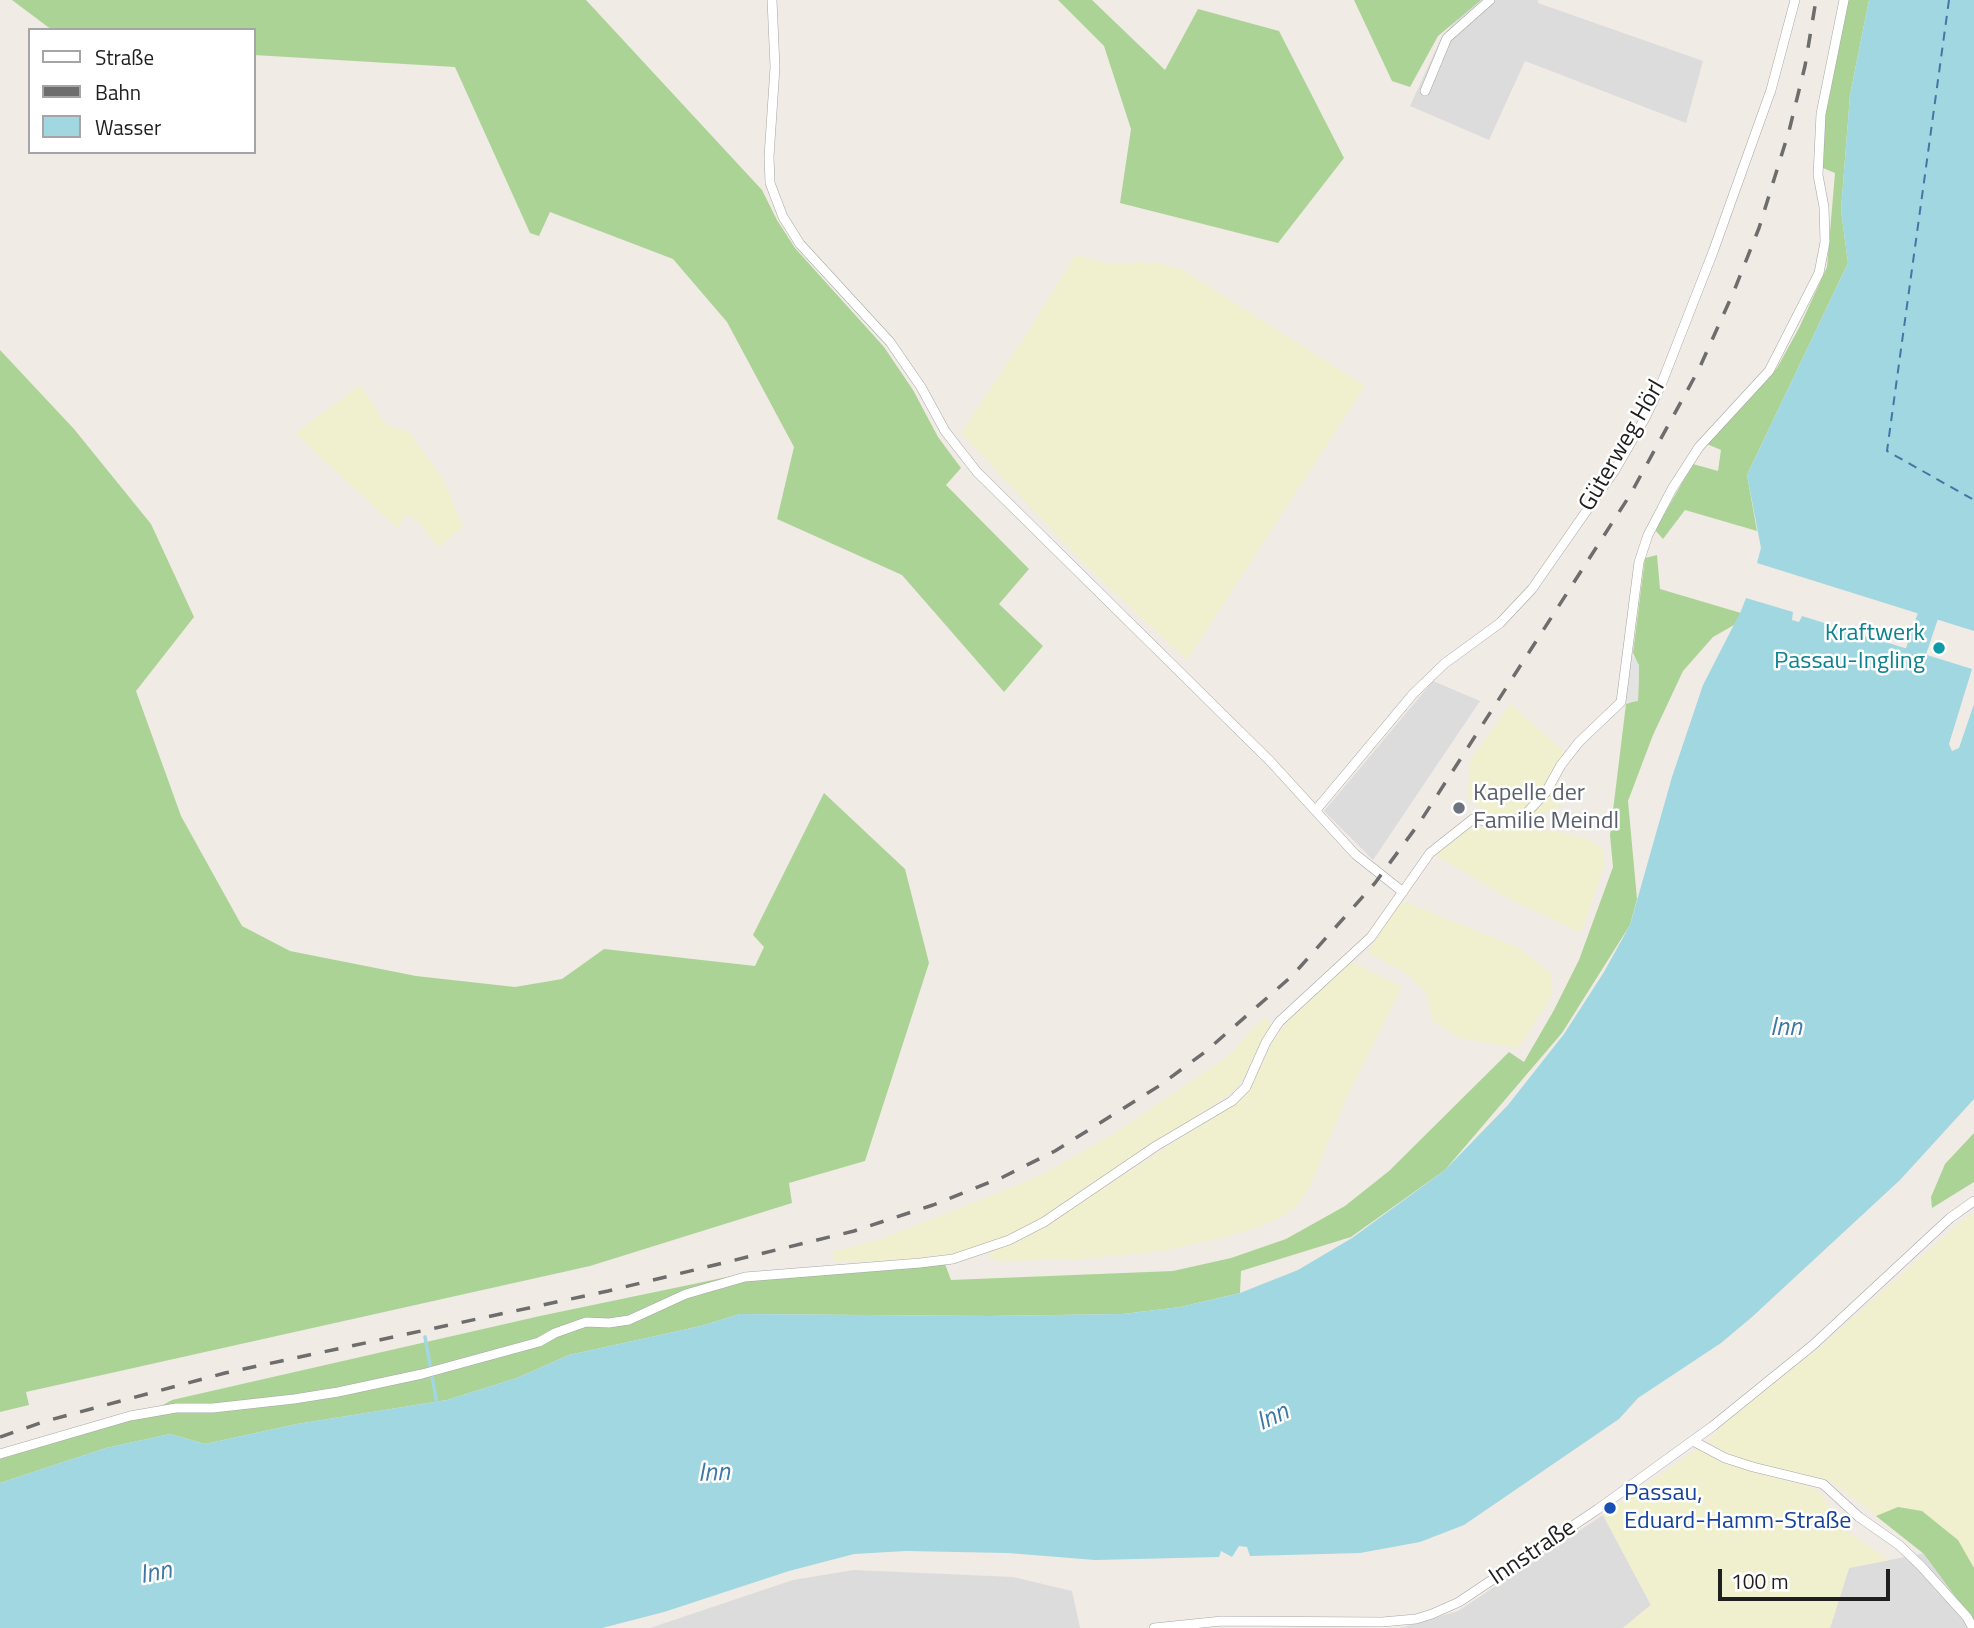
<!DOCTYPE html>
<html>
<head>
<meta charset="utf-8">
<style>
  body { margin:0 }
  #map { position:relative; width:1974px; height:1628px; overflow:hidden; background:#f0ebe4; font-family:"Titillium Web",sans-serif }
  canvas { display:block }
  .legend { position:absolute; left:28px; top:28px; width:228px; height:126px; box-sizing:border-box; background:#fff; border:2px solid #a5a5a5; margin:0; padding:9px 12px; list-style:none; font-size:21px; color:#1f1f1f }
  .legend li { display:flex; align-items:center; gap:14px; height:35px }
  .legend b { width:35px; border:2px solid #a5a5a5 }
  .scale { position:absolute; left:1718px; top:1569px; width:172px; height:32px; box-sizing:border-box; border:4px solid #1f1f1f; border-top:0; padding-left:9px; font-size:21px; line-height:24px; white-space:nowrap; color:#1f1f1f; -webkit-text-stroke:5px #fff; paint-order:stroke }
</style>
</head>
<body>
<div id="map">
<canvas width="1974" height="1628"></canvas>
<ul class="legend">
<li><b style="height:9px;background:#fff"></b>Straße</li>
<li><b style="height:9px;background:#6d6d6d"></b>Bahn</li>
<li><b style="height:19px;background:#a1d7e1"></b>Wasser</li>
</ul>
<div class="scale">100 m</div>
</div>
<script>
const context = document.querySelector('canvas').getContext('2d');
context.lineJoin = 'round';
function fillPath(path, color) { context.fillStyle = color; context.fill(path, 'evenodd'); }
const poly = rows => new Path2D(rows.map(r => 'M' + r).join(''));
function stroke(path, color, width, dash) { context.strokeStyle = color; context.lineWidth = width; context.lineCap = dash ? 'butt' : 'round'; context.setLineDash(dash || []); context.stroke(path); }
function drawText(font, color, halo, rows, align = 'center') {
  context.font = font + ' "Titillium Web",sans-serif'; context.lineWidth = 5; context.setLineDash([]); context.textBaseline = 'middle'; context.strokeStyle = halo; context.fillStyle = color; for (const [text, x, y, turn = 0] of rows) {
    context.save(); context.translate(x, y); context.rotate((+turn || 0) * Math.PI / 180); context.textAlign = isNaN(turn) ? turn : align; if (halo) context.strokeText(text, 0, 0); context.fillText(text, 0, 0); context.restore();
  }
}
fillPath(poly([
  [1475,0,1538,0,1538,3,1703,61,1686,123,1525,61,1489,140,1410,106,1442,36],
  [1433,681,1480,701,1373,860,1324,811],
  [1603,1515,1651,1605,1623,1628,1400,1628,1458,1611],
  [1925,1553,1972,1616,1974,1628,1830,1628,1849,1568],
  [854,1570,1013,1577,1072,1591,1080,1628,650,1628,793,1580]
]), '#dddcdc');
fillPath(poly([
  [1075,255,1101,262,1120,264,1140,262,1163,264,1183,270,1365,386,1187,660,1086,566,961,433,1026,335],
  [361,385,385,424,409,432,443,479,463,527,438,547,417,520,405,514,398,529,295,433],
  [1510,704,1567,754,1553,776,1571,789,1557,808,1521,823,1494,820,1468,797,1470,761],
  [1469,827,1555,831,1589,840,1603,849,1603,869,1581,933,1504,896,1435,855],
  [1400,900,1519,948,1551,974,1551,998,1518,1048,1460,1038,1433,1021,1427,995,1408,974,1368,953],
  [1352,962,1402,987,1346,1099,1310,1187,1296,1207,1278,1219,1255,1228,1225,1237,1163,1251,1079,1259,999,1261,990,1258,988,1252,1040,1229,1235,1103,1251,1086,1271,1045,1283,1027,1305,1003],
  [1264,1017,1271,1024,1240,1085,1227,1096,1036,1222,996,1242,953,1254,876,1262,835,1262,832,1252,884,1238,1003,1191,1041,1175,1112,1135,1227,1057],
  [1974,1213,1974,1568,1958,1540,1898,1507,1876,1516,1831,1481,1754,1463,1728,1454,1708,1441,1730,1418,1819,1348,1965,1218],
  [1697,1449,1724,1462,1752,1472,1813,1488,1823,1495,1840,1527,1889,1560,1849,1568,1830,1628,1623,1628,1651,1605,1603,1515]
]), '#f0f0ce');
fillPath(poly([
  [12,0,586,0,762,190,777,220,795,248,884,347,913,390,938,437,961,468,946,485,1029,569,999,604,1043,646,1004,692,902,575,777,519,794,447,727,322,673,259,550,212,539,236,530,233,455,67,254,55,254,30,52,30],
  [1058,0,1092,0,1165,70,1198,9,1279,31,1344,158,1278,243,1120,203,1131,129,1104,46],
  [1354,0,1481,0,1438,36,1410,87,1392,81],
  [1847,0,1869,0,1850,95,1841,210,1848,263,1747,475,1757,531,1685,510,1663,539,1655,530,1693,464,1718,471,1721,450,1707,444,1777,368,1799,328,1827,267,1835,173,1823,168,1824,121],
  [0,350,74,429,151,524,194,617,136,691,181,816,242,926,290,951,416,976,515,987,562,979,604,949,755,966,764,947,753,935,824,793,905,869,929,963,865,1161,789,1183,792,1203,590,1266,26,1392,29,1405,0,1412],
  [1657,555,1660,589,1741,613,1734,625,1713,637,1683,671,1653,735,1628,801,1637,899,1630,925,1562,1033,1445,1170,1351,1237,1241,1271,1240,1293,1180,1307,1123,1314,989,1316,740,1314,701,1326,569,1355,517,1378,447,1400,297,1424,205,1444,170,1434,106,1448,0,1483,0,1459,141,1417,172,1400,540,1316,751,1272,799,1274,945,1264,951,1280,1173,1271,1231,1258,1286,1239,1345,1206,1389,1171,1509,1052,1524,1062,1554,1010,1579,960,1613,867,1610,835,1626,704,1638,700,1639,666,1633,653,1645,558],
  [1974,1133,1974,1182,1932,1208,1931,1197,1945,1164],
  [1898,1507,1922,1511,1958,1540,1974,1568,1974,1622,1924,1554,1876,1516]
]), '#acd396');
fillPath(poly([
  [1631,653,1639,665,1638,701,1626,703]
]), '#e3e3e3');
fillPath(poly([
  [1869,0,1974,0,1974,631,1757,563,1761,548,1747,475,1848,263,1841,210,1850,95],
  [1746,598,1793,612,1792,620,1799,622,1802,616,1972,669,1949,744,1952,751,1959,748,1974,704,1974,1099,1900,1180,1752,1317,1721,1343,1638,1398,1619,1419,1464,1525,1420,1542,1360,1553,1250,1556,1247,1547,1239,1546,1232,1557,1221,1551,1219,1557,1095,1560,1008,1553,906,1551,854,1554,789,1571,664,1612,602,1628,0,1628,0,1483,106,1448,170,1434,205,1444,297,1424,447,1400,517,1378,569,1355,701,1326,740,1314,989,1316,1123,1314,1180,1307,1240,1293,1298,1270,1352,1238,1445,1170,1508,1105,1564,1034,1604,972,1630,925,1672,777,1703,685,1741,611]
]), '#a1d7e1');
stroke(poly([
  [425,1337,437,1404]
]), '#a1d7e1', 3.5);
stroke(poly([
  [1907,678,1937,589]
]), '#a1d7e1', 21);
stroke(poly([
  [1949,0,1887,451,1974,500]
]), '#3e79a6', 2, [9, 7]);
const minor = poly([
  [772,0,775,67,769,157,770,183,783,217,800,244,890,342,921,387,945,431,977,472,1270,761,1355,854,1403,892],
  [1425,91,1447,38,1490,0],
  [1316,810,1413,694,1444,664,1500,623,1532,589,1615,470,1645,418,1661,385,1713,252,1771,90,1795,0],
  [1693,1441,1725,1458,1753,1467,1823,1484,1859,1517,1899,1545,1921,1566,1967,1617,1973,1628],
  [0,1454,130,1416,176,1408,213,1408,294,1399,338,1392,422,1374,539,1342,555,1333,586,1322,609,1323,629,1320,686,1294,745,1277,920,1263,953,1259,1009,1240,1044,1222,1156,1146,1232,1101,1246,1087,1266,1042,1279,1022,1371,937,1430,853,1473,819,1500,823,1523,817,1546,792,1561,765,1579,742,1621,702,1639,562,1648,535,1672,489,1699,447,1769,371,1819,273,1825,242,1824,207,1818,175,1821,114,1844,0],
  [1154,1628,1222,1621,1382,1622,1416,1619,1432,1614,1459,1602,1598,1509,1713,1426,1813,1345,1950,1218,1974,1201]
]);
stroke(minor, '#a6a6a6', 10);
stroke(minor, '#fff', 9);
stroke(poly([
  [0,1437,46,1421,225,1373,608,1291,854,1231,933,1205,1003,1177,1055,1151,1159,1086,1205,1052,1292,976,1375,883,1420,822,1630,495,1699,369,1734,291,1759,228,1789,131,1805,66,1816,0]
]), '#6d6d6d', 3.5, [14, 14]);
for (const [x, y, r, color] of [
  [1939,648,7,"#0f9aa8"],
  [1459,808,7,"#6b7280"],
  [1610,1508,7,"#1a4fb4"]
]) { const dot = new Path2D(); dot.arc(x, y, r, 0, 2 * Math.PI); context.fillStyle = color; context.fill(dot); stroke(dot, '#fff', 2.5); }
drawText('24px', '#1f1f1f', '#fff', [
  ["Güterweg Hörl",1623,446,-60],
  ["Innstraße",1533,1553,-34]
]);
drawText('24px', '#0d838f', '#fff', [
  ["Kraftwerk",1925,634],
  ["Passau-Ingling",1925,662]
], 'right');
drawText('24px', '#5b616d', '#fff', [
  ["Kapelle der",1473,794],
  ["Familie Meindl",1473,822]
], 'left');
drawText('24px', '#164399', '#fff', [
  ["Passau,",1624,1494],
  ["Eduard-Hamm-Straße",1624,1522]
], 'left');
drawText('italic 26px', '#3e79a6', '#fff', [
  ["Inn",1786,1029],
  ["Inn",1273,1418,-25],
  ["Inn",714,1474,-2],
  ["Inn",156,1574,-11]
]);
</script>
</body>
</html>
